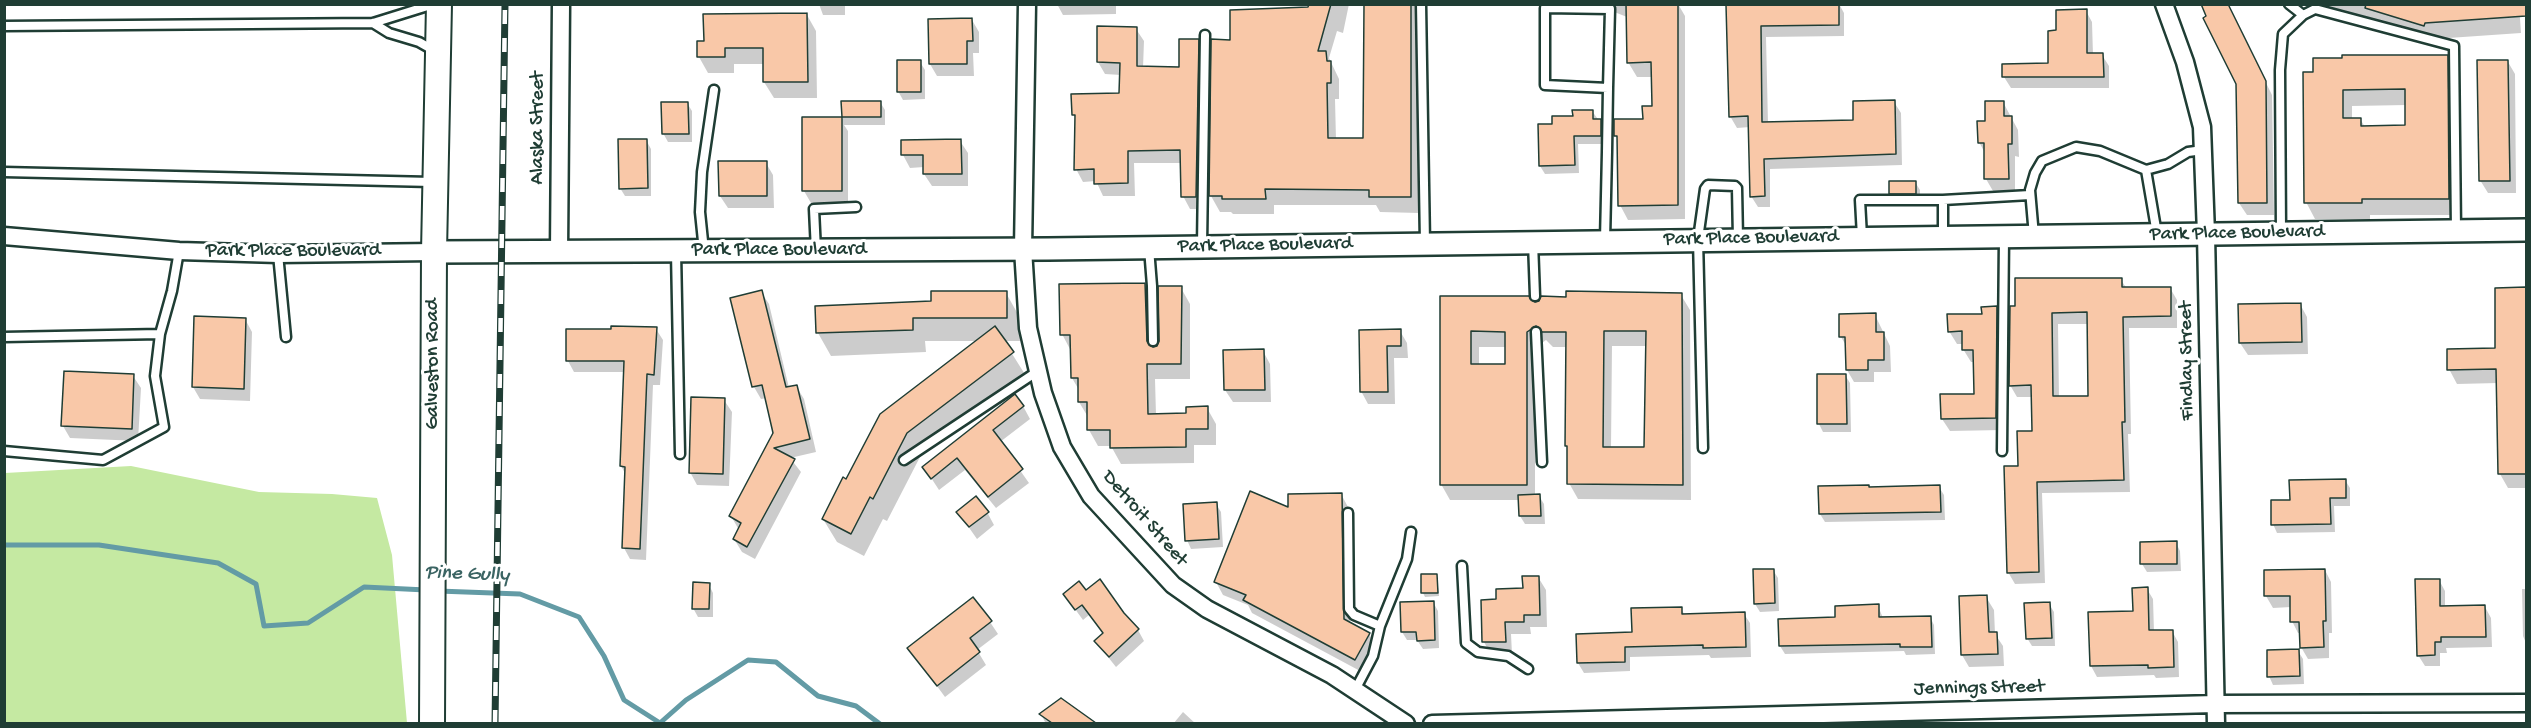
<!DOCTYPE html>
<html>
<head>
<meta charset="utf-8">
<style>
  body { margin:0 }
  #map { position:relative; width:2531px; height:728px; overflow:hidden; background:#fff; font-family:"Gochi Hand",sans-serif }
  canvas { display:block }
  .frame { position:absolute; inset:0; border:6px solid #1f3d34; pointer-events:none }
</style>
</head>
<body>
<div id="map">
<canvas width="2531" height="728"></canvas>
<div class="frame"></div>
</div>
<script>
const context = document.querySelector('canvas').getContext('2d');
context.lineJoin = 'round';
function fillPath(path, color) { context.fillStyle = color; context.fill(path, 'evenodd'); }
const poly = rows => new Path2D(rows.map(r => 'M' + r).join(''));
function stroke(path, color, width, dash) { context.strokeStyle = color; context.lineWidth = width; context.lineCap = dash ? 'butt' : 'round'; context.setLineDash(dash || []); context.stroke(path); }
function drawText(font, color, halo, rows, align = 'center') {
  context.font = font + ' "Gochi Hand",sans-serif'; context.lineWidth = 6; context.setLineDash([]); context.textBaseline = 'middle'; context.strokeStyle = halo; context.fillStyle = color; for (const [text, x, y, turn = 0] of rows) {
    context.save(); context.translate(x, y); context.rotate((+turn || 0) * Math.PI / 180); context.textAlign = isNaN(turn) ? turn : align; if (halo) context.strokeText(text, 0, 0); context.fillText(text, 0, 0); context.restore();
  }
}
fillPath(poly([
  [131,466,259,492,332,494,377,498,392,555,407,723,5,723,5,473]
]), '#c5e9a2');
fillPath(poly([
  [819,4,845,4,845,15,823,15],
  [1057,4,1116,4,1116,14,1063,15],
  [1310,4,1349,4,1343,33,1337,31,1329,58,1339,79,1339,99,1335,99,1336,140,1365,140,1365,4,1419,4,1419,213,1380,212,1376,205,1274,205,1274,214,1233,214,1231,212,1220,212,1211,196,1213,41,1231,41,1309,9],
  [1594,4,1678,4,1685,16,1685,219,1628,220,1620,205,1619,141,1615,135,1644,120,1653,108,1653,77,1637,77,1628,62,1627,17],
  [1728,4,1839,4,1844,13,1844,36,1766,37,1768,123,1854,122,1894,102,1901,113,1902,165,1770,169,1770,207,1758,207,1751,196,1750,127,1737,128,1730,116],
  [2227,4,2272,95,2274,215,2247,215,2239,203,2238,84,2208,17],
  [2312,4,2519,4,2521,33,2434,39,2433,41],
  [2086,11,2092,22,2093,55,2102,55,2109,66,2109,88,2011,88,2004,77,2050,64,2058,32],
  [807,15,816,31,817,98,774,98,764,82,764,64,734,64,734,73,708,73,699,57],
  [972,20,979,32,979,53,973,53,974,76,937,76,930,64],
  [1136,29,1144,41,1143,68,1180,69,1198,41,1205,53,1203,209,1190,209,1183,196,1182,163,1134,163,1135,196,1103,196,1096,181,1083,182,1076,169,1077,121,1073,114,1121,95,1121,75,1105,74,1098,62],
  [2447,56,2456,73,2458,215,2370,215,2370,219,2315,219,2306,202,2304,74],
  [2407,105,2407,127,2365,127,2360,119,2352,119,2352,106],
  [920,62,925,70,925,99,903,100,898,91],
  [2508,62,2515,74,2516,193,2488,193,2480,180],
  [843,102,880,102,885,110,885,125,844,125,848,131,848,203,811,203,804,191,803,119,843,119],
  [2003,102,2018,130,2019,157,2015,156,2015,191,1993,191,1986,179,1985,153,1979,142,1986,123],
  [687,103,692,111,692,142,668,142,663,133],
  [1592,111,1605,129,1605,144,1578,144,1579,173,1545,174,1540,166,1574,117],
  [646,140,651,149,651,196,625,196,620,188],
  [902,141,960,141,968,153,968,186,932,186,924,174,924,167,910,168,903,155],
  [766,163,773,175,774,208,728,208,720,196],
  [1915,182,1920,190,1920,201,1895,201,1890,193],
  [2121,280,2127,289,2170,288,2177,300,2177,328,2129,328,2131,434,2128,434,2130,492,2042,493,2045,583,2015,584,2008,572,2019,467,2034,432,2033,397,2017,397,2010,385,2011,308],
  [2058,324,2088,324,2090,397,2059,398],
  [1145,285,1154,301,1155,348,1158,347,1181,288,1190,304,1190,379,1155,379,1156,415,1188,415,1207,408,1216,424,1216,445,1194,445,1194,463,1121,464,1111,446,1098,446,1089,430,1088,417,1079,402,1079,390,1072,378,1071,351,1062,334],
  [2496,289,2526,289,2526,488,2508,488,2500,474,2498,383,2457,384,2449,369,2497,350],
  [761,292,769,304,789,388,796,386,804,399,816,452,790,458,801,472,755,559,742,552,734,539,739,530,731,516,775,433,767,398,761,399,754,387],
  [1006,293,1019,316,1020,341,1004,341,1026,376,920,457,887,521,883,519,864,556,837,542,823,519,847,481,978,341,925,341,926,352,831,356,818,333,817,307,932,303],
  [1681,295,1690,310,1691,500,1578,499,1569,483,1567,347,1553,347,1546,340,1535,348,1535,496,1539,496,1544,504,1545,524,1525,524,1520,516,1520,500,1450,500,1441,484,1442,297,1534,304],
  [1612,346,1647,346,1646,448,1611,448],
  [1479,347,1507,347,1507,365,1479,365],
  [2300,304,2307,317,2308,354,2248,355,2240,343],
  [1996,308,2003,320,2002,430,1950,431,1942,419,1975,395,1975,362,1971,362,1963,349,1963,344,1957,344,1949,331],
  [1875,315,1890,346,1891,372,1874,372,1874,382,1854,382,1847,370,1847,347,1841,337],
  [245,319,252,332,250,401,200,399,193,387],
  [656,329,663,340,660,385,653,385,646,560,630,559,624,548,626,475,621,466,625,372,574,372,568,361],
  [1360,331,1400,331,1407,343,1408,358,1394,358,1395,404,1368,404,1361,391],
  [1263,351,1270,364,1271,402,1233,402,1225,390],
  [1845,375,1850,383,1851,432,1823,432,1819,424],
  [133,376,141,388,138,441,70,438,63,426],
  [724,400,732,412,729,486,697,485,690,472],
  [1023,406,1030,419,1000,442,1029,483,996,508,965,470,939,490,924,467],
  [2345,480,2350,488,2350,506,2334,506,2335,532,2277,533,2273,524,2291,502],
  [1869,486,1870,488,1939,487,1944,495,1945,520,1825,522,1820,514],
  [1341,494,1348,507,1350,624,1369,634,1376,647,1362,672,1252,613,1248,605,1223,595,1216,582,1290,509],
  [1216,504,1221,512,1223,547,1191,549,1187,540],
  [958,512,987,512,994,525,977,539],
  [2176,543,2180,551,2181,571,2147,572,2142,564,2141,544],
  [1773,570,1778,578,1779,611,1760,612,1755,604],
  [2325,570,2331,582,2332,633,2329,633,2329,658,2308,659,2301,647,2301,633,2298,633,2292,621,2291,607,2273,608,2266,596],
  [1437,576,1439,596,1425,597,1423,593],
  [1538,577,1546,590,1547,627,1530,627,1531,634,1511,634,1512,654,1491,655,1484,642,1482,601,1498,601,1525,590],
  [2439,580,2445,591,2445,607,2485,607,2491,618,2492,647,2446,648,2447,653,2440,653,2440,666,2425,666,2418,655],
  [709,585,713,593,713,617,698,617,693,608],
  [2147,589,2153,599,2154,632,2172,631,2178,642,2179,677,2156,678,2154,675,2097,677,2091,666,2090,613,2134,612],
  [2522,589,2526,589,2526,643,2523,636],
  [1086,592,1122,614,1138,630,1144,641,1116,667,1096,642,1104,634,1089,615,1083,620,1064,594],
  [1986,597,1994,610,1995,634,2003,646,2004,666,1969,667,1962,655],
  [1433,602,1438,611,1439,648,1423,649,1417,640,1407,640,1402,632],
  [2049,604,2054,612,2055,646,2032,646,2027,638],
  [1878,606,1883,618,1930,617,1934,625,1935,654,1906,655,1904,651,1785,654,1780,646,1836,619],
  [1681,609,1685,615,1744,614,1750,623,1751,657,1711,658,1709,655,1630,657,1630,671,1584,673,1578,663],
  [990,622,998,634,977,650,986,665,945,697,909,648],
  [2298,651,2303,659,2304,684,2273,685,2269,676],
  [1061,699,1098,724,1046,724,1041,714],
  [1183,712,1196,724,1173,724]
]), '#0003');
stroke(poly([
  [4,545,99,545,218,563,256,584,264,626,308,623,364,587,426,590],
  [438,591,520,594,579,617,604,656,624,700,660,723,686,700,748,660,776,662,818,696,856,706,880,724]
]), '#639ba5', 5);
const building = poly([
  [1309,4,1331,4,1318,51,1326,51,1327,61,1331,61,1331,83,1327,83,1328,138,1363,138,1364,4,1411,4,1411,197,1369,197,1369,190,1265,189,1266,199,1222,199,1222,196,1209,196,1211,39,1230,40,1230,10,1308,7,1309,4],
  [1626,4,1678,4,1678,205,1618,206,1617,136,1614,136,1614,119,1643,119,1642,106,1652,106,1651,62,1627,63,1626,4],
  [1839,4,1839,25,1761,26,1762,122,1853,120,1853,101,1895,100,1896,154,1764,159,1765,196,1750,197,1748,116,1729,117,1726,5,1839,4],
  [2201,4,2228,4,2266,81,2267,203,2238,203,2236,84,2203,18,2206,16,2201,4],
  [2366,4,2526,4,2526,16,2425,23,2424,26,2365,8,2366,4],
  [2087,9,2087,53,2103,53,2104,77,2002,77,2002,64,2048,63,2048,31,2056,30,2056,10,2087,9],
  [807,13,808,82,763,82,763,48,725,48,725,57,697,57,697,41,704,41,703,14,807,13],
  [972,18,973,41,967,41,967,64,929,64,928,19,972,18],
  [1097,26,1137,27,1137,66,1179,67,1179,39,1199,39,1196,197,1181,197,1180,150,1128,151,1128,183,1094,184,1094,169,1074,170,1075,115,1072,115,1071,94,1119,93,1120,63,1097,62,1097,26],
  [2342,55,2448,55,2449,199,2362,199,2362,203,2304,203,2303,72,2313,72,2313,58,2342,58,2342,55],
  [2405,89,2405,125,2361,126,2361,118,2343,118,2343,90,2405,89],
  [897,60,921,60,921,92,897,92,897,60],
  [2477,60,2508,60,2510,181,2479,181,2477,60],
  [841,101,881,101,881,117,842,117,841,101],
  [1985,101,2004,101,2004,116,2012,116,2012,144,2008,144,2009,179,1984,179,1984,143,1978,143,1977,121,1985,121,1985,101],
  [661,102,688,102,689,134,662,134,661,102],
  [1572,110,1593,110,1593,119,1601,119,1601,136,1574,136,1575,165,1539,166,1538,124,1552,124,1552,116,1573,116,1572,110],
  [802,117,842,117,842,191,802,191,802,117],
  [618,139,647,139,648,188,619,189,618,139],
  [961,139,962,174,923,174,923,155,901,155,901,140,961,139],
  [718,161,767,161,767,196,719,196,718,161],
  [1889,181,1916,181,1916,194,1889,194,1889,181],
  [2015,278,2122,278,2122,287,2171,287,2171,316,2123,317,2125,422,2122,422,2124,480,2037,482,2039,572,2007,573,2004,466,2018,466,2017,431,2032,431,2031,385,2009,386,2010,306,2015,306,2015,278],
  [2087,312,2088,396,2053,396,2052,313,2087,312],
  [1145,283,1147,341,1153,347,1157,346,1159,341,1158,286,1182,286,1181,364,1147,364,1148,414,1186,413,1186,407,1208,406,1208,429,1186,429,1186,447,1110,448,1110,430,1087,430,1087,402,1078,402,1078,378,1071,378,1070,335,1060,335,1059,284,1145,283],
  [2526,287,2526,474,2498,474,2496,369,2447,370,2447,349,2495,348,2495,288,2526,287],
  [762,290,786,387,797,385,810,439,774,448,795,459,747,547,733,539,741,523,729,516,773,433,762,385,752,387,730,298,762,290],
  [931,291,1007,291,1007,318,913,318,913,330,816,333,815,306,931,301,931,291],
  [1566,291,1682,293,1683,485,1567,484,1567,446,1565,446,1566,332,1542,332,1536,326,1527,332,1527,485,1440,485,1440,296,1529,296,1535,302,1539,301,1541,296,1566,297,1566,291],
  [1471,331,1505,332,1505,364,1471,364,1471,331],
  [1604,331,1646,331,1644,447,1603,447,1604,331],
  [2301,303,2302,342,2239,343,2238,304,2301,303],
  [1997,306,1996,418,1941,419,1940,394,1974,394,1973,350,1962,350,1962,331,1948,332,1947,314,1982,314,1981,307,1997,306],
  [1876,313,1876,332,1884,332,1884,360,1868,360,1868,370,1846,370,1845,337,1839,337,1839,314,1876,313],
  [194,316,246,318,244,389,192,387,194,316],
  [611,326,657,327,654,375,647,374,640,549,622,548,625,467,620,466,624,361,566,361,566,329,611,329,611,326],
  [995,326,1014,352,907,433,873,499,870,497,851,534,822,519,843,477,846,479,880,414,995,326],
  [1401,329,1401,346,1387,346,1388,392,1360,392,1359,330,1401,329],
  [1264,349,1265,390,1224,390,1223,350,1264,349],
  [64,371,134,374,132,429,61,426,64,371],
  [1817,374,1846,374,1847,424,1817,424,1817,374],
  [1015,394,1024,406,993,430,1023,469,988,497,957,458,931,479,922,467,1015,394],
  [691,397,725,398,723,474,689,473,691,397],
  [2346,479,2346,498,2330,498,2331,524,2271,525,2271,500,2290,500,2289,480,2346,479],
  [1869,485,1869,487,1940,485,1941,512,1819,514,1818,486,1869,485],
  [1250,491,1288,507,1288,494,1342,493,1344,619,1370,633,1355,660,1243,600,1246,595,1214,582,1250,491],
  [1540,494,1541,516,1519,516,1518,495,1540,494],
  [976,496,989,512,969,527,956,512,976,496],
  [1217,502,1219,539,1185,541,1183,504,1217,502],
  [2177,541,2177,564,2140,564,2140,542,2177,541],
  [1753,569,1774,569,1775,603,1754,604,1753,569],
  [2325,569,2326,621,2323,621,2324,647,2300,648,2299,622,2290,622,2290,596,2264,596,2264,570,2325,569],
  [1421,574,1437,574,1438,593,1421,593,1421,574],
  [1522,576,1539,576,1540,615,1524,615,1524,622,1505,622,1506,642,1482,642,1481,600,1496,599,1496,589,1523,588,1522,576],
  [1100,579,1124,613,1139,629,1109,657,1094,641,1103,633,1082,605,1075,610,1063,594,1079,581,1086,590,1100,579],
  [2415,579,2440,579,2440,606,2485,605,2486,637,2441,637,2441,642,2435,642,2435,655,2417,656,2415,579],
  [693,582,710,583,709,609,692,609,693,582],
  [2148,587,2149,630,2173,630,2174,667,2148,668,2148,665,2090,666,2088,612,2133,611,2132,588,2148,587],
  [1987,595,1989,632,1997,632,1998,654,1961,655,1959,596,1987,595],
  [973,597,992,621,970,638,980,652,937,686,907,648,973,597],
  [1434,601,1435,640,1417,641,1416,632,1401,632,1400,602,1434,601],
  [2050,602,2052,638,2026,639,2024,603,2050,602],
  [1879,604,1879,617,1931,616,1932,647,1900,647,1900,644,1779,646,1778,619,1835,617,1835,606,1879,604],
  [1682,607,1682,614,1745,612,1746,647,1703,648,1703,645,1625,647,1625,662,1577,663,1576,634,1632,632,1631,608,1682,607],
  [2299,649,2300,676,2267,677,2267,650,2299,649],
  [1061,698,1096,723,1052,723,1039,714,1061,698]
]);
fillPath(building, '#f9c8a8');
stroke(building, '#1f3d34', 1.5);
const service = poly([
  [1421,4,1425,243],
  [2289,4,2303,15],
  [373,23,389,33,419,42,435,51],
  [4,26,373,23,434,4],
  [2146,170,2168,164,2188,152,2203,150],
  [4,172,432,182],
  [2281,233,2280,70,2283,34,2303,15,2315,9,2454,46,2456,231],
  [1943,236,1943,200,2030,195],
  [2034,236,2030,190,2035,173,2042,161,2076,147,2100,151,2146,170,2157,234],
  [1862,237,1860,200,1943,200],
  [1605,240,1607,152,1608,88,1610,9,1545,8,1545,85,1608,88],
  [1533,242,1535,296],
  [1202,246,1205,35],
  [1149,248,1152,286,1153,341],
  [704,251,700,212,702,172,714,90],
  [816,251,814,209,856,207],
  [676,252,680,454],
  [278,254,286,337],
  [1536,332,1542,462],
  [160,334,172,291,179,251],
  [4,337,160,334,155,376,164,427,103,460,4,451],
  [1703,448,1698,239,1705,189,1708,185,1735,186,1737,188,1738,239],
  [2002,451,2004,237],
  [904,460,1038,371],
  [1348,513,1349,609,1354,615,1380,626],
  [1462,566,1466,643,1478,652,1508,656,1528,669],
  [1355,690,1373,656,1380,626,1407,559,1411,532]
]);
const minor = poly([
  [1027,4,1023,249,1028,328,1043,393,1062,447,1091,496,1173,585,1207,609,1332,675,1406,724],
  [2164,4,2185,62,2202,127,2206,234,2216,724],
  [4,236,179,251,278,254,434,252],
  [559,252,561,4],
  [1432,724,2215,704,2526,703]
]);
const tertiary = poly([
  [434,252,1048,249,2526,230]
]);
const secondary = poly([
  [432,724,434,252,439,4]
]);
stroke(service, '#1f3d34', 13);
stroke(minor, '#1f3d34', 21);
stroke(tertiary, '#1f3d34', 26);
stroke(secondary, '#1f3d34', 28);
stroke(service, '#fff', 8);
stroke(minor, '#fff', 16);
stroke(tertiary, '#fff', 21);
stroke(secondary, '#fff', 24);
const rail = poly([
  [495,724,505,4]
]);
stroke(rail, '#1f3d34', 7);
stroke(rail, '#fff', 4.5, [14]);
drawText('20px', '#1f3d34', '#fff', [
  ["Alaska Street",539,128,-90],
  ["Park Place Boulevard",2237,234,-1],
  ["Park Place Boulevard",1751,239,-1],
  ["Park Place Boulevard",1265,246,-1],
  ["Park Place Boulevard",779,251],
  ["Park Place Boulevard",293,252],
  ["Findlay Street",2188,361,-91],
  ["Galveston Road",434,364,-90],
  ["Detroit Street",1144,519,49],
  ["Jennings Street",1979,689,-1]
]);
drawText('italic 21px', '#3b6463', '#fff', [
  ["Pine Gully",467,575,2]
]);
</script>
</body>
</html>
